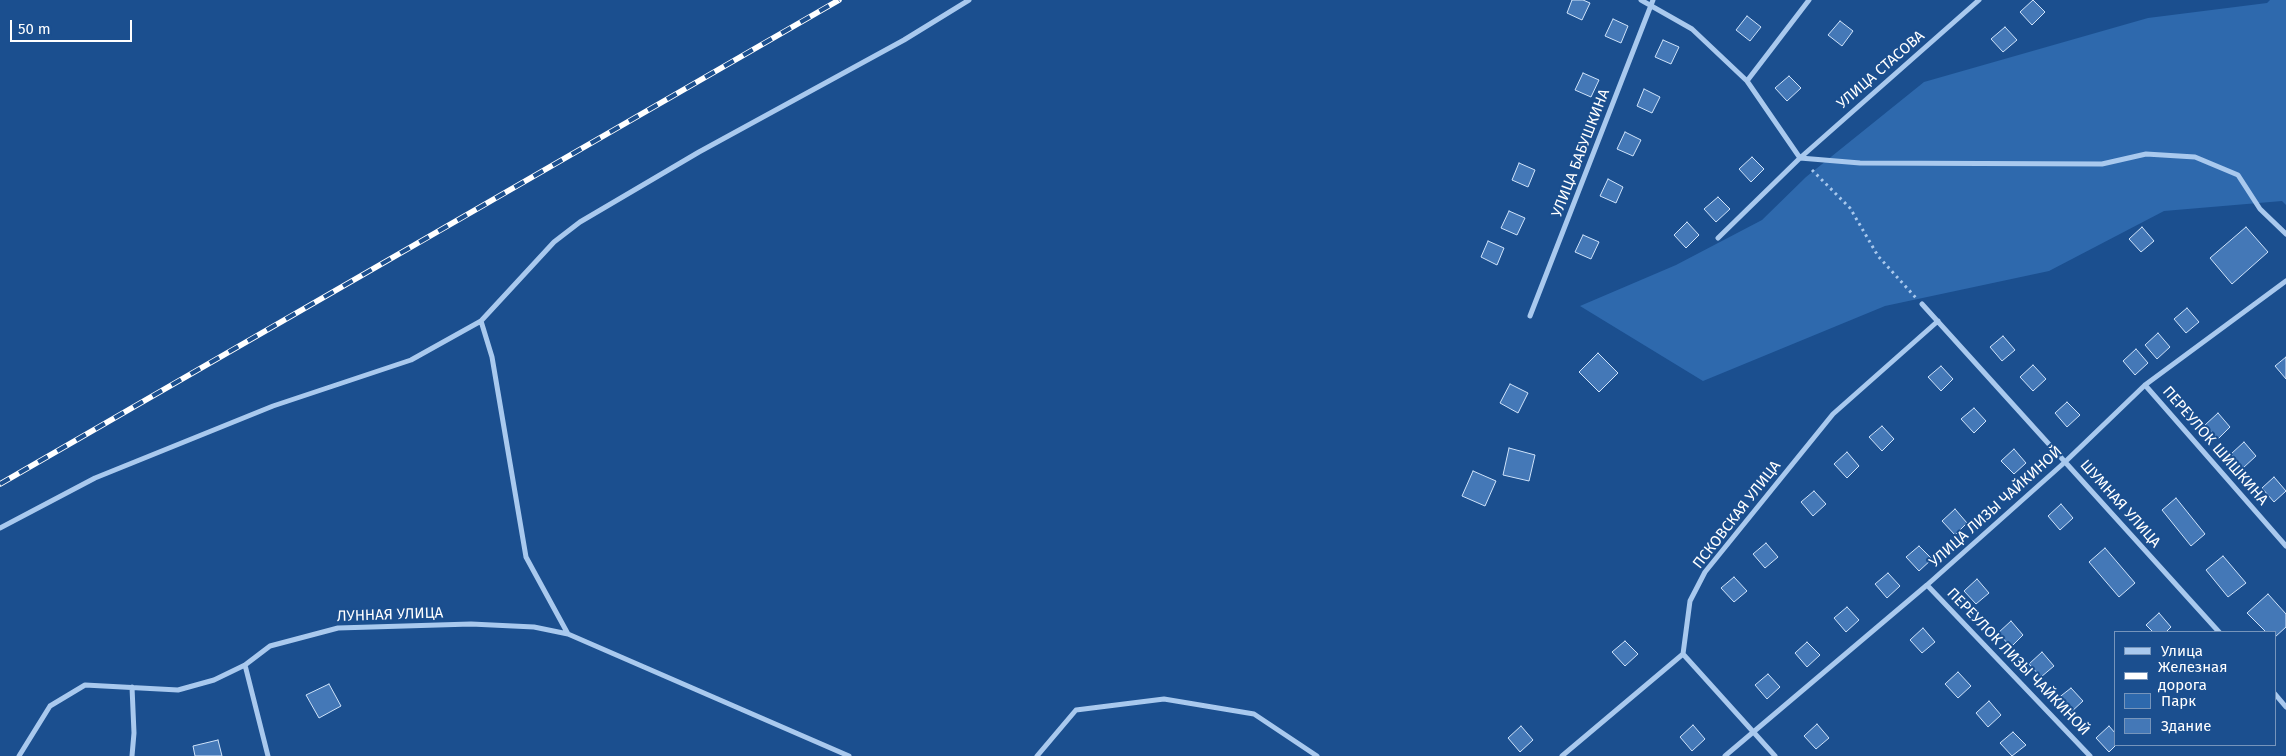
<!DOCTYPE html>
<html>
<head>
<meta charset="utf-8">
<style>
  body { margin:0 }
  #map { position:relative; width:2286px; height:756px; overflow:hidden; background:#1b4f8f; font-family:"Fira Sans",sans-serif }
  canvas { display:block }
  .legend { position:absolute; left:2114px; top:631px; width:162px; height:115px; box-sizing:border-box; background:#1b4f8f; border:1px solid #7695bc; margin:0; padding:6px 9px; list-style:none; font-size:15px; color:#fff }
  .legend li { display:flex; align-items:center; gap:10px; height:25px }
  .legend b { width:25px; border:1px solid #7695bc }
  .scale { position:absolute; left:10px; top:20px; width:122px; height:22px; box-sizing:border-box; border:2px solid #fff; border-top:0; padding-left:6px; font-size:15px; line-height:18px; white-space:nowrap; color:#fff; -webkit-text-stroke:4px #1b4f8f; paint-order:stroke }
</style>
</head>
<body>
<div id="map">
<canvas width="2286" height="756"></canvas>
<ul class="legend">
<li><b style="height:6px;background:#a9c9ee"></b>Улица</li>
<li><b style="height:6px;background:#fff"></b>Железная дорога</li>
<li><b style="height:14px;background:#2e69ad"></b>Парк</li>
<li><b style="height:14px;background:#4478b7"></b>Здание</li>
</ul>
<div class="scale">50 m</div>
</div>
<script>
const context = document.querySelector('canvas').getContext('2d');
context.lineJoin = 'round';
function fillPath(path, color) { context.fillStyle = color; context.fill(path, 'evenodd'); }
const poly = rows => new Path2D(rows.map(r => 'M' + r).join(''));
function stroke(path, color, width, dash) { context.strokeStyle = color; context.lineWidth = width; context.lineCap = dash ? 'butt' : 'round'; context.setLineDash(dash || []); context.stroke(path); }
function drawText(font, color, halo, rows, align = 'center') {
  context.font = font + ' "Fira Sans",sans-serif'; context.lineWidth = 4; context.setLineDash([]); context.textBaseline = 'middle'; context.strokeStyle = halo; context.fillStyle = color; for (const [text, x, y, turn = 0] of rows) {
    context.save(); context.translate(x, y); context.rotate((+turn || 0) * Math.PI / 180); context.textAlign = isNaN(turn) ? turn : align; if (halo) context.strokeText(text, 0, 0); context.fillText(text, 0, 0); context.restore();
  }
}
fillPath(poly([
  [2270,0,2286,0,2286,205,2282,201,2164,211,2049,271,1885,306,1703,381,1580,306,1676,265,1762,220,1806,177,1924,82,2148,18,2267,3]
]), '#2e69ad');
const building = poly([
  [1572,0,1583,0,1590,3,1582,20,1567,13,1572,0],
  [2033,0,2045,12,2032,25,2020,12,2033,0],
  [1747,16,1761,27,1750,41,1736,30,1747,16],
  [1613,19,1628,26,1621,43,1605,36,1613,19],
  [1840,21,1853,31,1842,46,1828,35,1840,21],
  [2005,27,2017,40,2003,52,1991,39,2005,27],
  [1663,40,1679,47,1671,64,1655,57,1663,40],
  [1583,73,1599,80,1591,97,1575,90,1583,73],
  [1789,76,1801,88,1787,101,1775,88,1789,76],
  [1644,89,1660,97,1652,113,1637,106,1644,89],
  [1625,132,1641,140,1633,156,1617,149,1625,132],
  [1752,157,1764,169,1751,182,1739,169,1752,157],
  [1519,163,1535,170,1528,187,1512,180,1519,163],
  [1608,179,1623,187,1616,203,1600,196,1608,179],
  [1718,197,1730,209,1716,222,1704,209,1718,197],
  [1509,211,1525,218,1517,235,1501,228,1509,211],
  [1687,222,1699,235,1686,248,1674,235,1687,222],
  [2142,227,2154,241,2141,252,2129,239,2142,227],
  [2246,227,2268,252,2232,284,2210,258,2246,227],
  [1583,235,1599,242,1591,259,1575,252,1583,235],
  [1488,241,1504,248,1497,265,1481,257,1488,241],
  [2187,308,2199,322,2186,333,2174,319,2187,308],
  [2158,333,2170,347,2157,359,2145,345,2158,333],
  [2003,336,2015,350,2002,361,1990,347,2003,336],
  [2136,349,2148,363,2135,375,2123,361,2136,349],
  [1598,353,1618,373,1599,392,1579,372,1598,353],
  [2286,357,2286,379,2275,366,2286,357],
  [2033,365,2046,379,2033,391,2020,377,2033,365],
  [1941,366,1953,379,1941,391,1928,377,1941,366],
  [1510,384,1528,393,1518,413,1500,403,1510,384],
  [2067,402,2080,415,2067,427,2055,413,2067,402],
  [1974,408,1986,421,1974,433,1961,419,1974,408],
  [2218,413,2230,427,2218,439,2205,425,2218,413],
  [1882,426,1894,439,1882,451,1869,437,1882,426],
  [2244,442,2256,456,2243,468,2231,454,2244,442],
  [1509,448,1535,455,1529,481,1503,475,1509,448],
  [2014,449,2026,463,2014,474,2001,461,2014,449],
  [1847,452,1859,466,1847,478,1834,464,1847,452],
  [1473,471,1496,481,1485,506,1462,496,1473,471],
  [2274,477,2286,491,2274,502,2262,488,2274,477],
  [1814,491,1826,504,1813,516,1801,502,1814,491],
  [2176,498,2205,534,2191,546,2162,510,2176,498],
  [2061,504,2073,518,2060,530,2048,516,2061,504],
  [1955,509,1967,523,1955,535,1942,521,1955,509],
  [1766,543,1778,557,1765,568,1753,554,1766,543],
  [1919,546,1932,559,1919,571,1906,557,1919,546],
  [2105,548,2135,583,2119,597,2089,562,2105,548],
  [2223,556,2246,583,2228,597,2206,570,2223,556],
  [1888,573,1900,586,1887,598,1875,584,1888,573],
  [1734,577,1747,591,1734,602,1721,588,1734,577],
  [1977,579,1989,593,1976,604,1964,591,1977,579],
  [2268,594,2286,614,2286,627,2275,637,2275,632,2266,632,2247,613,2268,594],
  [1847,607,1859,620,1846,632,1834,618,1847,607],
  [2159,613,2171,627,2166,632,2153,632,2146,625,2159,613],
  [2011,621,2023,635,2011,647,1998,633,2011,621],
  [1923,628,1935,642,1922,653,1910,640,1923,628],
  [1625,641,1638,654,1625,666,1612,652,1625,641],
  [1807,642,1820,655,1807,667,1795,653,1807,642],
  [2042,652,2054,666,2041,677,2029,664,2042,652],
  [1958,672,1971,686,1958,698,1945,684,1958,672],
  [1768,674,1780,687,1767,699,1755,685,1768,674],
  [329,684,341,706,319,718,306,695,329,684],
  [2071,688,2083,701,2070,713,2057,699,2071,688],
  [1989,701,2001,715,1988,727,1976,713,1989,701],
  [1817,724,1829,738,1816,749,1804,736,1817,724],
  [1693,725,1705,739,1692,751,1680,737,1693,725],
  [1521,726,1533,740,1520,752,1508,738,1521,726],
  [2109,726,2115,733,2116,745,2109,752,2096,738,2109,726],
  [2013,732,2026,745,2012,756,2000,743,2013,732],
  [218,740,222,756,195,756,193,746,218,740]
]);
fillPath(building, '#4478b7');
stroke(building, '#cfe3fa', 1);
stroke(poly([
  [1812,170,1850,208,1878,256,1916,298]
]), '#a9c9ee', 3, [2.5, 4]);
stroke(poly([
  [1641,0,1692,29,1747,81,1800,158],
  [1747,81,1809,0],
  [1800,158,1860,163,2102,164,2146,154,2195,157,2238,175,2260,209,2286,234],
  [1718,238,1800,158,1979,0],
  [1922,304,2219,632],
  [1530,316,1653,0],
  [2145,385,2286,546],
  [0,528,95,478,273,406,411,360,481,321],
  [1927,585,2090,756],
  [1683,654,1775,756],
  [245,665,268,756],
  [2275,694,2286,707],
  [19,756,50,706,85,685,178,690,214,680,245,665,270,646,338,628,471,624,534,627,568,634],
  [132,756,134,733,132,687],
  [849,756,568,634,526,557,492,357,481,321,554,242,580,222,699,152,904,40,969,0],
  [1037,756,1076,710,1164,699,1254,714,1317,756],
  [1562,756,1683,654,1690,601,1705,572,1833,414,1938,321],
  [1725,756,1927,585,2065,462,2145,385,2286,281]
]), '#a9c9ee', 5);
const rail = poly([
  [0,484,839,0]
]);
stroke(rail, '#fff', 5.5);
stroke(rail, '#1b4f8f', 4, [11]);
drawText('15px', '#fff', '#1b4f8f', [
  ["УЛИЦА СТАСОВА",1881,70,-41],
  ["УЛИЦА БАБУШКИНА",1581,153,-69],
  ["ПЕРЕУЛОК ШИШКИНА",2215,446,49],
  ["ШУМНАЯ УЛИЦА",2120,504,48],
  ["УЛИЦА ЛИЗЫ ЧАЙКИНОЙ",1996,507,-42],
  ["ПСКОВСКАЯ УЛИЦА",1737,515,-52],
  ["ЛУННАЯ УЛИЦА",390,615,-2],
  ["ПЕРЕУЛОК ЛИЗЫ ЧАЙКИНОЙ",2018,662,46]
]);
</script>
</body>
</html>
